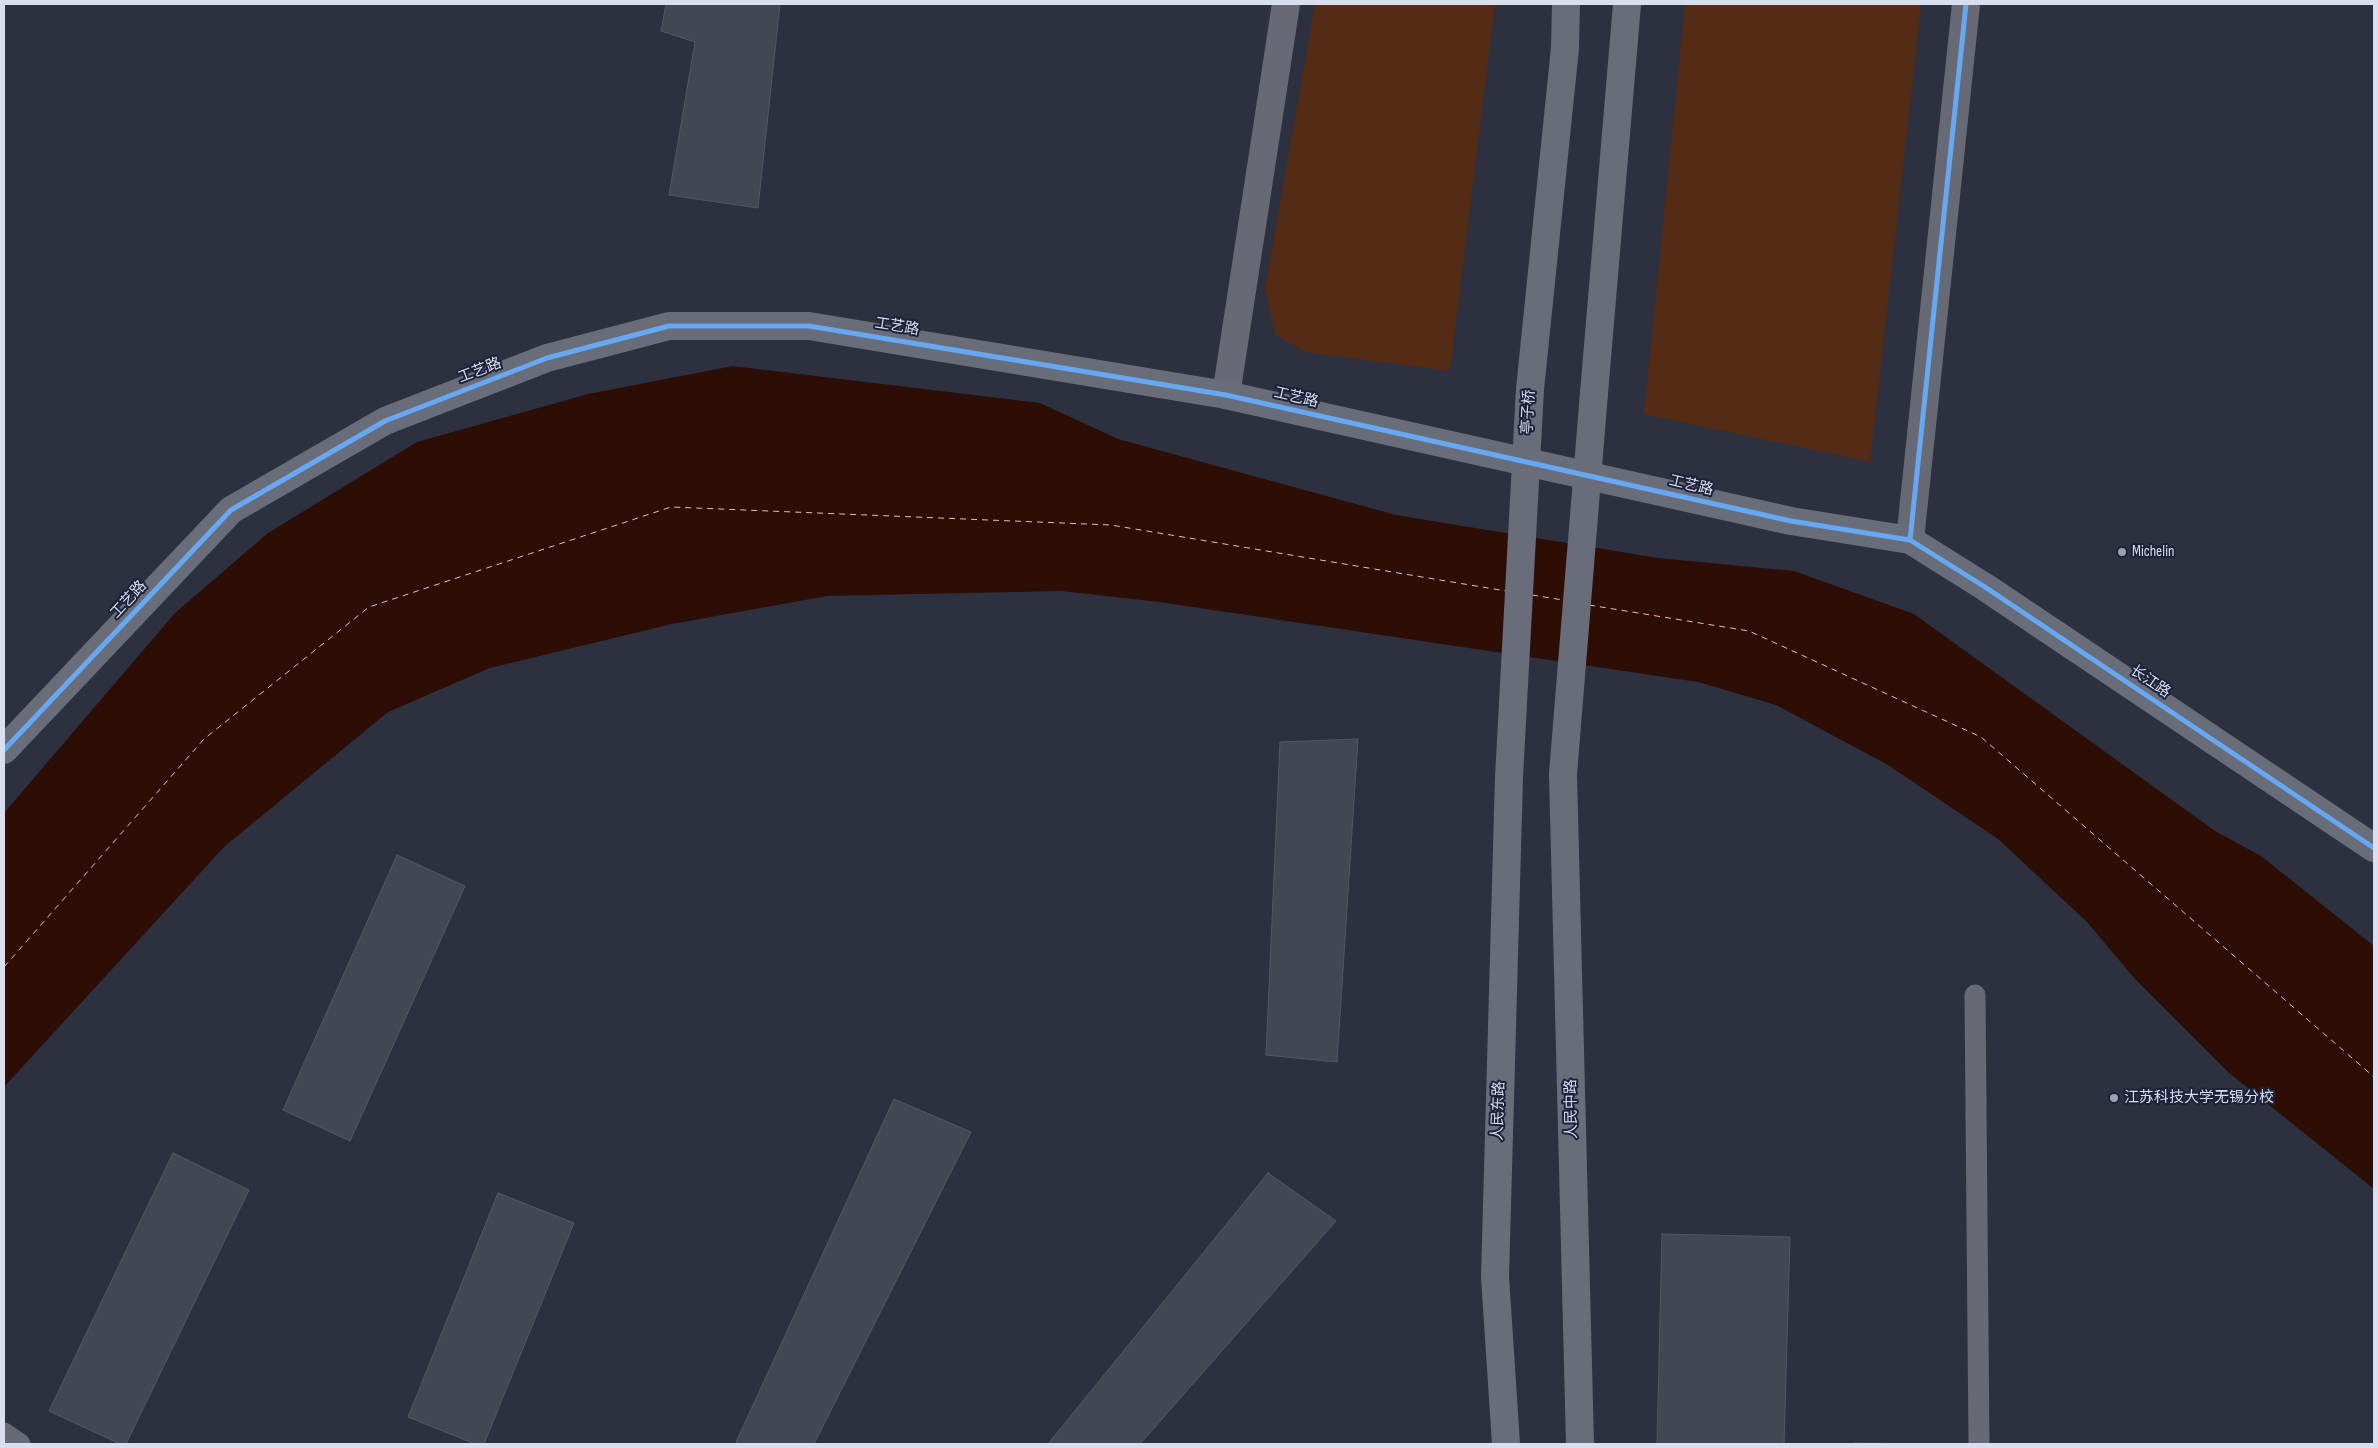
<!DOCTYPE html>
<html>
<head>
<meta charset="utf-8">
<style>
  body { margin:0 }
  #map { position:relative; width:2378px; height:1448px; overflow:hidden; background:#2d313f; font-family:"Sofia Sans Condensed",sans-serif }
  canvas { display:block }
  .frame { position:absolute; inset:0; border:5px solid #d9dfef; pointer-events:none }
</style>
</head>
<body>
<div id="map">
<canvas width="2378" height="1448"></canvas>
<div class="frame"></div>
</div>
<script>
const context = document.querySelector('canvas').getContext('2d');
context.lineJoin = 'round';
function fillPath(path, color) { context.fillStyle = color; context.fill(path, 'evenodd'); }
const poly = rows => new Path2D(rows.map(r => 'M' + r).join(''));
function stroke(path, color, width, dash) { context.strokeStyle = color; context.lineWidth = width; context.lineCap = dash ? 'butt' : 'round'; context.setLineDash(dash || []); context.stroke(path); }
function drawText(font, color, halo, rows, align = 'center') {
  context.font = font + ' "Sofia Sans Condensed","Noto Sans SC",sans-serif'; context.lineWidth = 4; context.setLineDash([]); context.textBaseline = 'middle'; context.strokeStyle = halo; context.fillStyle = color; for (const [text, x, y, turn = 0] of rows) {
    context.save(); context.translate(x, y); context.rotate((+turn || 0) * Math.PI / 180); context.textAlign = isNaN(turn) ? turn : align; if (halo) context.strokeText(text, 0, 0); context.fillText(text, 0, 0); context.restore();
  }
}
fillPath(poly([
  [1315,4,1495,4,1450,371,1305,352,1275,334,1265,289],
  [1685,4,1921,4,1870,462,1644,414]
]), '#542b15');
fillPath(poly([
  [733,366,1040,403,1118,439,1396,515,1658,558,1794,571,1914,614,2215,831,2261,856,2374,946,2374,1189,2229,1073,2135,979,2087,922,1998,839,1888,765,1776,705,1698,682,1159,602,1061,591,827,596,672,624,490,668,388,712,224,847,4,1087,4,813,175,613,268,533,417,442,588,394]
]), '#2c0e06');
stroke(poly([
  [1532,595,1563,600],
  [1589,605,1749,631,1981,737,2374,1077],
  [4,967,204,739,369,607,671,507,1111,525,1506,591]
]), '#f6bb9e', 1, [6, 5]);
const building = poly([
  [666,4,780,4,758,208,669,195,695,42,661,31,666,4],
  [1358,739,1337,1062,1266,1055,1280,742,1358,739],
  [397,855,465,886,350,1141,283,1110,397,855],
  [894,1099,971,1132,814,1444,741,1444,736,1442,894,1099],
  [173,1153,249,1190,126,1444,120,1444,49,1411,173,1153],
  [1268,1173,1336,1221,1140,1444,1048,1444,1268,1173],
  [498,1193,574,1223,484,1444,475,1444,408,1417,498,1193],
  [1662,1234,1790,1237,1784,1444,1657,1444,1662,1234],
  [1855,1443,1932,1444,1855,1444,1855,1443]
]);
fillPath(building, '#434753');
stroke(building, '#545763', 1);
stroke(poly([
  [1975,995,1979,1444],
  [4,1433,20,1444]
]), '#676a75', 21);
stroke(poly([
  [1226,395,1286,4],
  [1910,540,1966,4]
]), '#676a75', 28);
stroke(poly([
  [1530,389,1565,48,1566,4],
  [1594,393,1627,4],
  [4,750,231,510,385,421,547,358,669,326,809,326,1226,395,1791,521,1910,540,1985,587,2374,848],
  [1563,774,1580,1444],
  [1506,1444,1495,1277,1509,777]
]), '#696d7a', 28);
stroke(poly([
  [1563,774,1594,393],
  [1509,777,1530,389]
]), '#696d7a', 28);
stroke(poly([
  [1910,540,1966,4],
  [4,750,231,510,385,421,547,358,669,326,809,326,1226,395,1791,521,1910,540,1985,587,2374,848]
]), '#66a8f1', 5);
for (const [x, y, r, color] of [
  [2122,552,5,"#9da2b1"],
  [2114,1098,5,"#9da2b1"]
]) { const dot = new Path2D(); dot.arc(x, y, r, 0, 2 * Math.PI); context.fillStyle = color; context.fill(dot); stroke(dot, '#1c223b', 2); }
drawText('15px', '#d9dfef', '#1c223b', [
  ["工艺路",897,327,9],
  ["工艺路",480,371,-21],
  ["工艺路",1296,398,13],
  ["亭子桥",1529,412,-87],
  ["工艺路",1691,486,13],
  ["工艺路",129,600,-47],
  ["长江路",2150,682,34],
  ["人民中路",1572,1109,-91],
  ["人民东路",1499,1111,-88]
]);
drawText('15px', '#d9dfef', '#1c223b', [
  ["Michelin",2132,552],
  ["江苏科技大学无锡分校",2124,1098]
], 'left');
</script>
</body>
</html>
